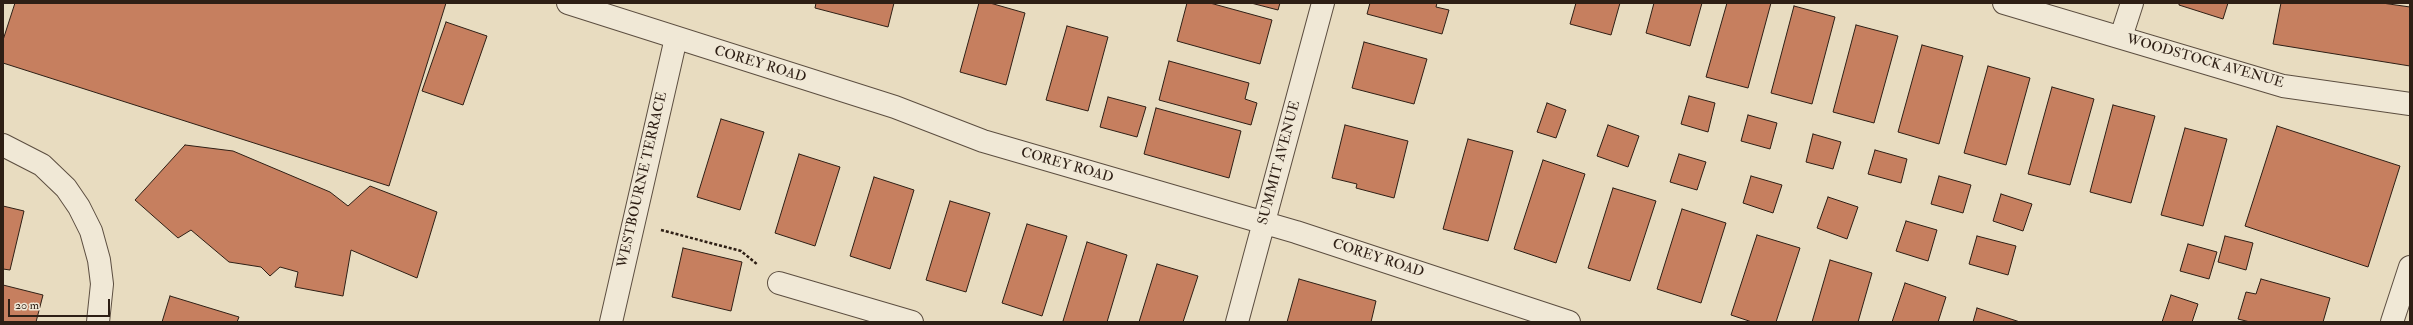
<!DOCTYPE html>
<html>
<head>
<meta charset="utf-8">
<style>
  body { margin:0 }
  #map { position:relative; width:2413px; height:325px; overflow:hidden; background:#e8dcc0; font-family:"IM FELL Double Pica",serif }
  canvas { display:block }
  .frame { position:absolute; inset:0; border:4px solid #2e1f15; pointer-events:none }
  .scale { position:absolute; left:8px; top:299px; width:102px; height:18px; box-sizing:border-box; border:2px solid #2e1f15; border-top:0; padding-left:5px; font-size:12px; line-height:14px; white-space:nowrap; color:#2e1f15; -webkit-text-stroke:3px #f0e8d6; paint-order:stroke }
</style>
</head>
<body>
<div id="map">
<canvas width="2413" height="325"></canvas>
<div class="frame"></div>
<div class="scale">20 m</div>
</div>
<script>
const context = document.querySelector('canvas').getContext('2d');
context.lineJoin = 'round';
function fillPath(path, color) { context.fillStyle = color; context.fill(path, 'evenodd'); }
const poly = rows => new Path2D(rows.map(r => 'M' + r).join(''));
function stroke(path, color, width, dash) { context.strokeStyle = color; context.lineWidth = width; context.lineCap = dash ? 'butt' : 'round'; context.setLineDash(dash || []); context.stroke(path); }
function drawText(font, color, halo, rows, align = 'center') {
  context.font = font + ' "IM FELL Double Pica",serif'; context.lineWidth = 3.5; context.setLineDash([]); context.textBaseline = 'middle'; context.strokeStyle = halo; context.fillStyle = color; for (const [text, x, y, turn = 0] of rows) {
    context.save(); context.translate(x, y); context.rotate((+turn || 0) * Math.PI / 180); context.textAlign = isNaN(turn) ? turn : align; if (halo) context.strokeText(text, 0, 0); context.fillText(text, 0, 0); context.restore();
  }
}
const building = poly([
  [15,3,446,3,389,186,3,63,3,40,15,3],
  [816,3,894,3,888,27,815,8,816,3],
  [979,3,990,3,1025,13,1006,85,960,72,979,3],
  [1187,3,1210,3,1272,20,1260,64,1177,41,1187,3],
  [1251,3,1280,3,1278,10,1251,3],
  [1370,3,1437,3,1436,7,1449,10,1442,34,1367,14,1370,3],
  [1576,3,1620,3,1611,35,1570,24,1576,3],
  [1654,3,1702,3,1690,46,1646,33,1654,3],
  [1727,3,1771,3,1748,88,1706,77,1727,3],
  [2179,3,2228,3,2223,19,2179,5,2179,3],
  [2281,3,2382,3,2410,7,2410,66,2273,44,2281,3],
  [1794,6,1835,17,1812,104,1771,93,1794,6],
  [446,22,487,36,463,105,422,91,446,22],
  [1856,25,1898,36,1874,123,1833,112,1856,25],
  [1067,26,1108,37,1088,111,1046,100,1067,26],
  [1364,42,1427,59,1414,104,1352,88,1364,42],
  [1922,45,1963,56,1939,144,1898,132,1922,45],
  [1169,61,1249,83,1245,99,1257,103,1251,125,1159,100,1169,61],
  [1988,66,2030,78,2006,165,1964,153,1988,66],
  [2052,87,2094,99,2070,185,2028,174,2052,87],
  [1689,96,1715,103,1708,132,1681,124,1689,96],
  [1108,97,1146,107,1137,137,1100,127,1108,97],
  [1547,103,1566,110,1556,138,1537,132,1547,103],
  [2113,105,2155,116,2131,203,2090,192,2113,105],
  [1156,108,1241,131,1229,178,1144,154,1156,108],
  [1748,115,1777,123,1770,149,1741,141,1748,115],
  [721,119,764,132,740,210,697,197,721,119],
  [1345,125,1408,141,1394,198,1356,188,1357,184,1332,178,1345,125],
  [1608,125,1639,136,1628,167,1597,156,1608,125],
  [2277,126,2400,166,2368,267,2245,226,2277,126],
  [2185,128,2227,139,2203,226,2161,215,2185,128],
  [1813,134,1841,142,1833,169,1806,162,1813,134],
  [1468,139,1513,151,1488,241,1443,229,1468,139],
  [185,145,233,151,330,192,348,206,370,186,437,212,417,278,351,250,343,296,295,287,298,272,280,267,270,276,261,267,229,262,191,230,178,238,135,200,185,145],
  [1875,150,1907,159,1901,183,1868,174,1875,150],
  [799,154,840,167,815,246,775,233,799,154],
  [1679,154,1706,162,1697,190,1670,182,1679,154],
  [1543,160,1585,174,1556,263,1514,249,1543,160],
  [1751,176,1782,185,1773,213,1743,203,1751,176],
  [1939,176,1971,185,1963,213,1931,204,1939,176],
  [874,177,914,190,890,269,850,256,874,177],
  [1613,188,1656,201,1630,281,1588,268,1613,188],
  [2001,194,2032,204,2023,231,1993,221,2001,194],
  [1828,197,1858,207,1847,239,1817,228,1828,197],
  [950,201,990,213,966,292,926,280,950,201],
  [3,206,24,211,10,270,3,269,3,206],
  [1682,209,1726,223,1701,303,1657,289,1682,209],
  [1906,221,1937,230,1928,261,1896,251,1906,221],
  [1027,224,1067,236,1042,316,1002,303,1027,224],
  [1757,235,1800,248,1776,322,1752,322,1731,315,1757,235],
  [1977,236,2016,246,2008,275,1969,264,1977,236],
  [2225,236,2253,243,2246,270,2218,262,2225,236],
  [1087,242,1127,255,1107,322,1065,322,1063,321,1087,242],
  [2188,244,2217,252,2209,279,2180,271,2188,244],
  [683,248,742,262,731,311,672,297,683,248],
  [1830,260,1872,273,1858,322,1812,322,1830,260],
  [1157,264,1198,276,1183,322,1139,322,1157,264],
  [1299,279,1376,301,1371,322,1287,322,1299,279],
  [2261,279,2330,298,2323,322,2250,322,2238,319,2246,292,2256,294,2261,279],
  [1905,283,1946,297,1938,322,1892,322,1905,283],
  [3,285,43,295,36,322,3,322,3,285],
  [2171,295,2198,304,2192,322,2162,322,2171,295],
  [170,296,239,317,237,322,162,322,170,296],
  [1977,308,2020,322,1973,322,1977,308]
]);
fillPath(building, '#c67f5f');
stroke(building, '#2e1f15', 1);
const minor = poly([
  [2004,3,2283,86,2410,104],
  [2121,37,2132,3],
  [3,145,42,165,66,188,79,207,91,231,99,260,102,284,98,322],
  [779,283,912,322],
  [611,322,676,38],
  [2392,322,2410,267]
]);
const tertiary = poly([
  [568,3,895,107,983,141,1296,232,1569,322],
  [1237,322,1323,3]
]);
stroke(minor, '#5c4e40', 24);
stroke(tertiary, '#5c4e40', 24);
stroke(poly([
  [661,230,741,251,758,265]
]), '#2e1f15', 2.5, [3, 2]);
stroke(minor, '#f0e8d6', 22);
stroke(tertiary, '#f0e8d6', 22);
drawText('14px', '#2e1f15', '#f0e8d6', [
  ["WOODSTOCK AVENUE",2205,62,16],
  ["COREY ROAD",760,65,17],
  ["SUMMIT AVENUE",1280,163,-75],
  ["COREY ROAD",1067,166,16],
  ["WESTBOURNE TERRACE",643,180,-77],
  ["COREY ROAD",1378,259,18]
]);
</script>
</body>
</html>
